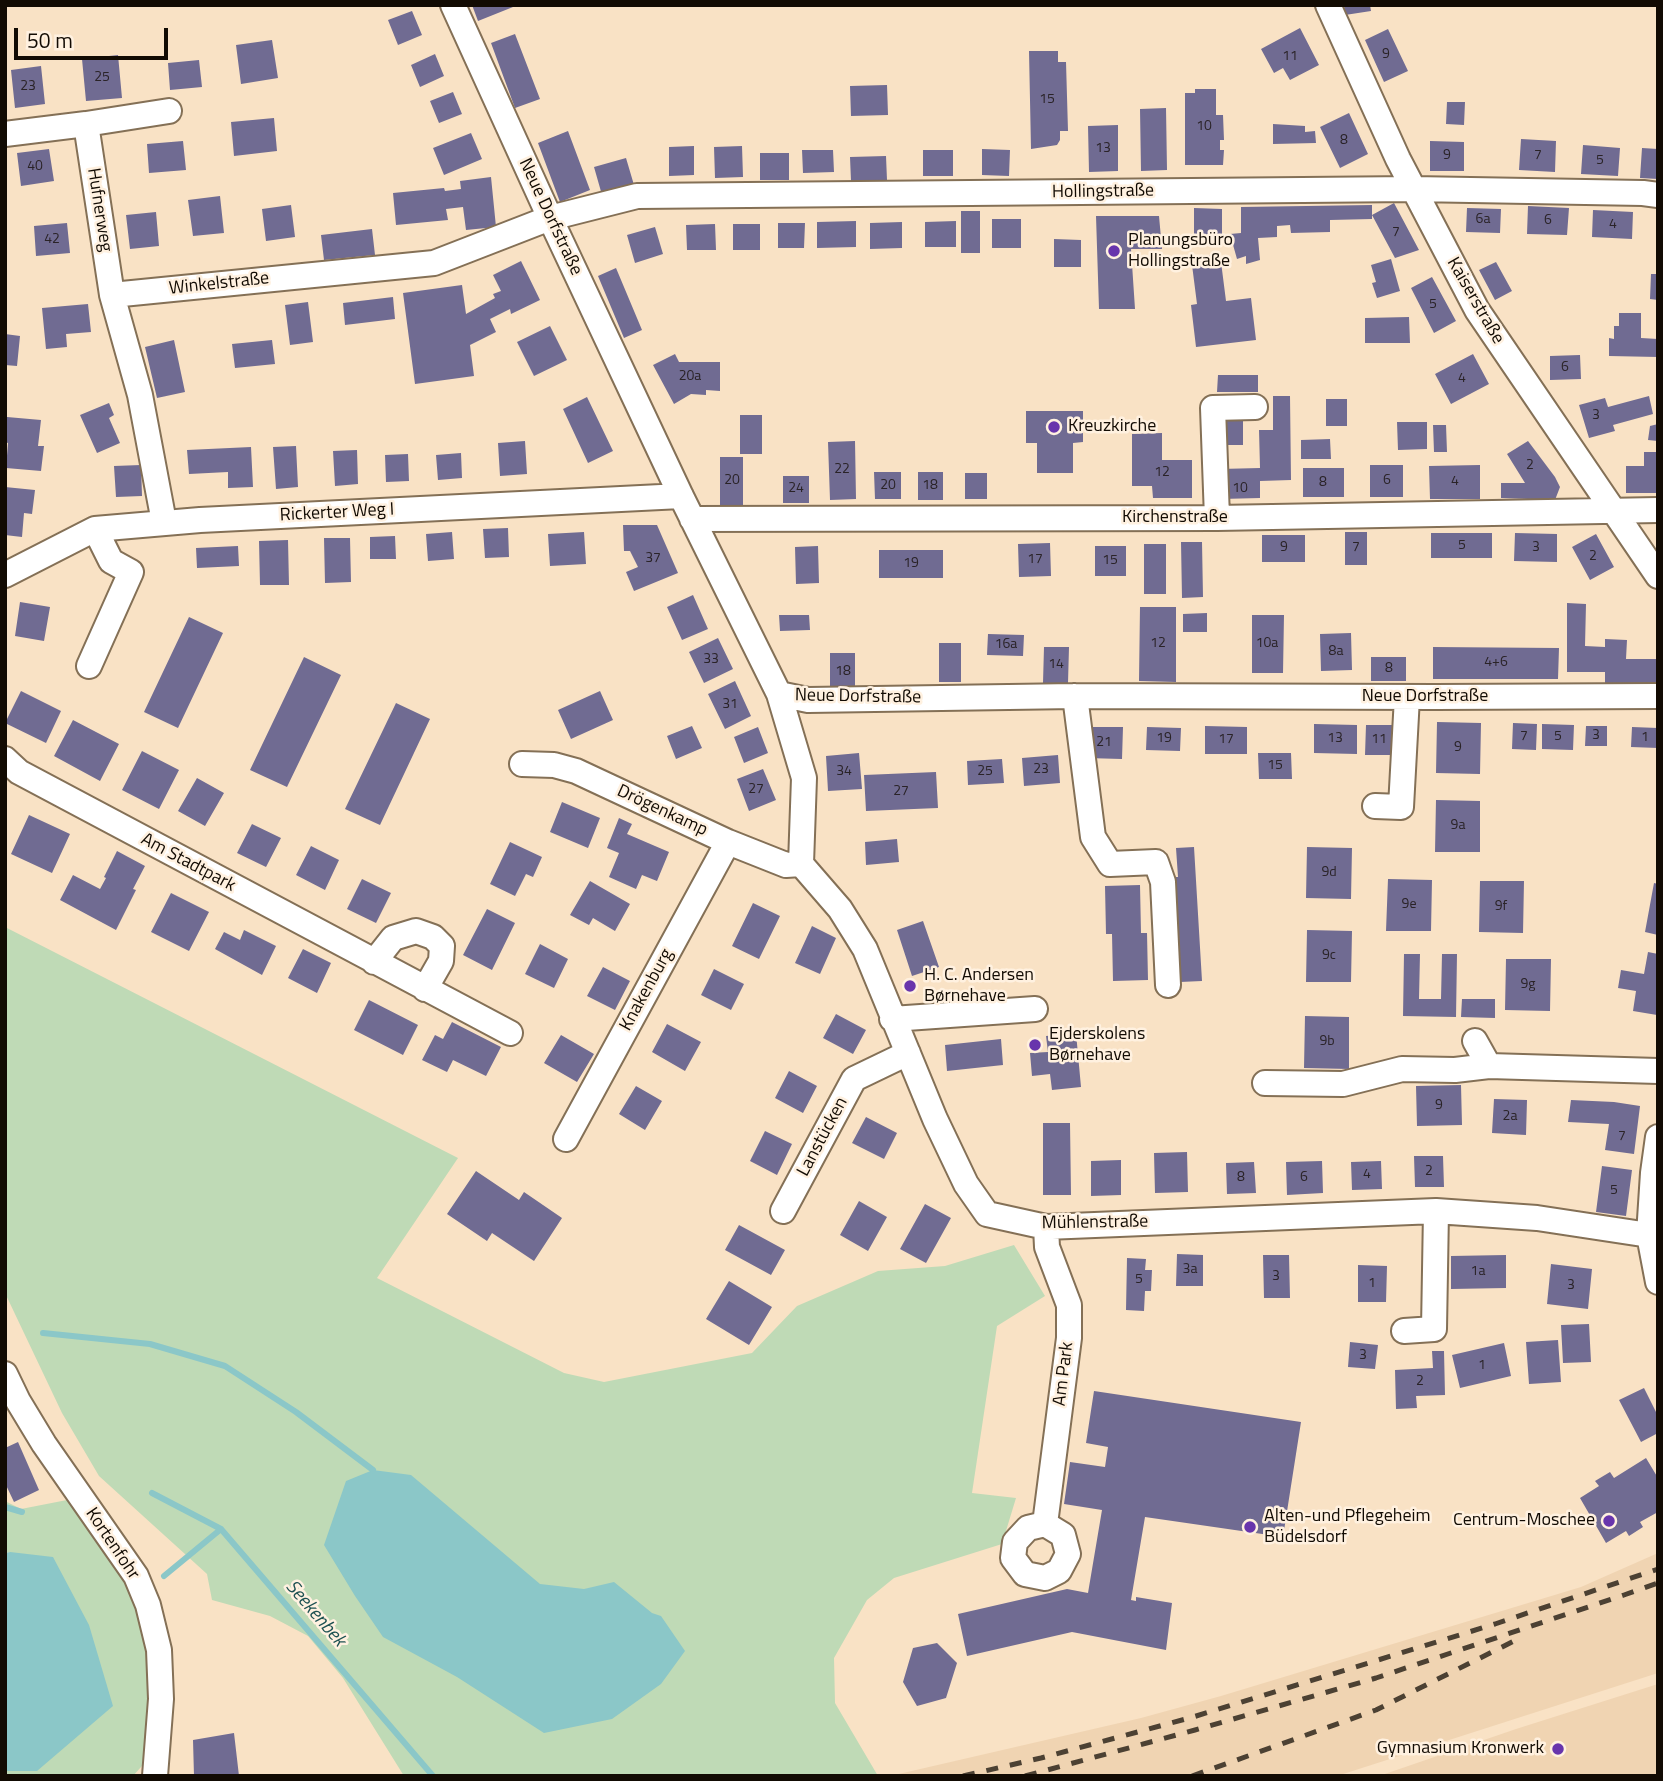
<!DOCTYPE html>
<html>
<head>
<meta charset="utf-8">
<style>
  body { margin:0 }
  #map { position:relative; width:1663px; height:1781px; overflow:hidden; background:#f9e2c5; font-family:"Titillium Web",sans-serif }
  canvas { display:block }
  .frame { position:absolute; inset:0; border:7px solid #120b03; pointer-events:none }
  .scale { position:absolute; left:14px; top:28px; width:154px; height:32px; box-sizing:border-box; border:4px solid #120b03; border-top:0; padding-left:9px; font-size:21px; line-height:24px; white-space:nowrap; color:#120b03; -webkit-text-stroke:5px #fff1e0; paint-order:stroke }
</style>
</head>
<body>
<div id="map">
<canvas width="1663" height="1781"></canvas>
<div class="frame"></div>
<div class="scale">50 m</div>
</div>
<script>
const context = document.querySelector('canvas').getContext('2d');
context.lineJoin = 'round';
function fillPath(path, color) { context.fillStyle = color; context.fill(path, 'evenodd'); }
const poly = rows => new Path2D(rows.map(r => 'M' + r).join(''));
function stroke(path, color, width, dash) { context.strokeStyle = color; context.lineWidth = width; context.lineCap = dash ? 'butt' : 'round'; context.setLineDash(dash || []); context.stroke(path); }
function drawText(font, color, halo, rows, align = 'center') {
  context.font = font + ' "Titillium Web",sans-serif'; context.lineWidth = 5; context.setLineDash([]); context.textBaseline = 'middle'; context.strokeStyle = halo; context.fillStyle = color; for (const [text, x, y, turn = 0] of rows) {
    context.save(); context.translate(x, y); context.rotate((+turn || 0) * Math.PI / 180); context.textAlign = isNaN(turn) ? turn : align; if (halo) context.strokeText(text, 0, 0); context.fillText(text, 0, 0); context.restore();
  }
}
fillPath(poly([
  [1658,1553,1658,1673,1337,1776,890,1776,1141,1718,1221,1696,1581,1587],
  [1658,1684,1658,1776,1379,1776,1516,1729]
]), '#f0d4b2');
fillPath(poly([
  [5,927,458,1158,377,1278,564,1373,604,1382,752,1353,797,1306,878,1271,945,1266,1014,1245,1045,1296,997,1326,972,1493,1016,1498,1002,1544,894,1578,867,1600,834,1658,835,1703,878,1776,404,1776,343,1678,308,1636,270,1616,212,1600,207,1574,99,1476,62,1413,5,1293],
  [67,1500,129,1579,150,1649,149,1758,133,1776,5,1776,5,1771,37,1771,10,1552,5,1553,5,1501,21,1509]
]), '#bfdab6');
fillPath(poly([
  [373,1470,411,1475,540,1584,584,1589,614,1582,652,1613,661,1616,685,1651,661,1684,612,1719,544,1733,457,1677,383,1637,355,1596,324,1545,346,1481],
  [10,1552,53,1557,89,1625,113,1706,37,1771,5,1771,5,1553]
]), '#8bc7c8');
stroke(poly([
  [43,1333,150,1344,225,1366,296,1412,373,1470],
  [152,1493,221,1529],
  [5,1507,22,1512],
  [164,1576,221,1529,433,1776]
]), '#8bc7c8', 6);
fillPath(poly([
  [472,5,518,5,478,21],
  [1344,5,1370,5,1371,11,1345,15],
  [412,11,422,35,398,45,388,20],
  [1300,28,1319,65,1290,80,1283,68,1274,73,1261,49],
  [1388,29,1408,71,1384,82,1365,40],
  [515,34,540,99,515,108,491,43],
  [272,40,278,78,241,84,236,45],
  [1029,51,1058,51,1058,62,1066,62,1068,131,1060,131,1060,140,1057,145,1031,149],
  [435,54,444,76,420,87,411,65],
  [118,55,122,98,86,101,82,59],
  [199,60,202,87,170,90,168,63],
  [41,66,45,104,15,108,11,70],
  [887,85,888,115,851,116,850,86],
  [1195,89,1216,89,1216,115,1223,115,1224,140,1220,140,1220,150,1224,150,1223,165,1185,165,1185,93,1195,93],
  [453,92,462,114,439,123,430,101],
  [1447,102,1465,102,1464,125,1446,124],
  [1166,108,1167,170,1141,171,1140,109],
  [1349,113,1368,154,1340,168,1320,127],
  [274,118,277,151,234,156,231,122],
  [1273,124,1305,126,1305,132,1315,131,1316,143,1273,144],
  [1118,125,1118,171,1089,172,1088,126],
  [568,131,590,190,560,202,538,143],
  [471,133,482,159,444,175,433,148],
  [1521,139,1556,141,1555,172,1519,170],
  [183,141,186,170,149,173,147,144],
  [1430,141,1464,142,1464,171,1430,171],
  [1583,145,1620,148,1618,176,1581,174],
  [694,146,694,175,669,176,669,147],
  [742,146,743,177,715,178,714,147],
  [1642,148,1658,149,1658,179,1640,178],
  [49,149,54,181,21,186,17,153],
  [982,149,1010,150,1009,176,982,175],
  [802,150,833,150,834,172,803,173],
  [923,150,953,150,953,176,923,176],
  [760,153,789,153,789,180,760,180],
  [886,156,887,180,851,181,850,157],
  [626,158,634,185,602,195,594,167],
  [491,177,496,227,466,230,463,207,446,209,448,220,396,225,393,193,444,188,445,191,461,189,460,181],
  [220,196,224,233,193,236,188,200],
  [1394,203,1419,250,1395,258,1372,215],
  [291,205,295,237,266,241,262,209],
  [1372,205,1372,219,1330,220,1330,232,1291,233,1290,225,1277,226,1277,237,1258,238,1260,260,1246,264,1246,256,1237,259,1230,234,1241,233,1241,207],
  [1528,206,1569,208,1567,235,1527,234],
  [1194,208,1222,209,1222,236,1194,236],
  [1467,208,1501,209,1500,233,1466,232],
  [1593,210,1633,212,1632,239,1592,237],
  [961,211,980,211,980,253,961,253],
  [156,212,159,246,130,249,126,215],
  [1096,216,1159,216,1162,249,1131,249,1135,309,1099,309],
  [992,219,1021,219,1021,248,992,248],
  [856,221,856,247,817,248,817,222],
  [956,221,956,247,925,247,925,222],
  [902,222,902,248,870,249,870,223],
  [67,223,70,253,36,256,34,226],
  [778,223,805,223,804,248,778,248],
  [715,224,716,250,687,250,686,225],
  [733,224,760,224,760,250,733,250],
  [655,227,663,254,635,263,627,235],
  [372,229,375,255,324,260,321,235],
  [1054,239,1081,240,1081,267,1054,267],
  [1220,254,1226,301,1251,298,1256,340,1196,347,1191,305,1197,304,1191,257],
  [1391,259,1400,291,1377,298,1372,283,1376,282,1371,265],
  [521,261,540,300,511,314,510,309,490,319,496,332,470,345,474,376,415,384,403,293,462,285,466,314,495,298,493,294,501,291,493,275],
  [1496,262,1512,291,1495,300,1479,270],
  [616,268,642,330,624,338,598,276],
  [1651,274,1658,274,1658,300,1650,299],
  [1432,277,1456,321,1434,333,1411,288],
  [393,297,395,319,345,325,343,303],
  [308,302,313,342,290,345,285,305],
  [88,304,91,332,66,334,67,347,46,349,42,308],
  [1619,313,1641,313,1641,338,1658,339,1658,357,1609,356,1609,338,1614,339,1614,326,1619,326],
  [1409,317,1410,343,1365,343,1365,318],
  [550,326,567,360,534,376,517,342],
  [5,334,20,336,17,366,5,365],
  [174,340,185,392,157,398,145,347],
  [272,340,275,364,235,368,232,344],
  [675,354,679,362,720,362,720,391,706,390,706,395,691,394,674,404,653,365],
  [1473,354,1489,384,1451,404,1435,374],
  [1580,355,1581,379,1550,380,1550,356],
  [1218,375,1258,375,1258,392,1217,392],
  [1273,396,1290,396,1291,480,1260,481,1260,498,1221,499,1220,469,1260,468,1259,430,1273,430],
  [1649,396,1653,414,1613,425,1615,431,1589,438,1579,405,1605,398,1608,407],
  [587,397,613,451,588,463,563,409],
  [1326,399,1347,399,1347,426,1326,426],
  [109,403,114,415,109,418,120,443,97,453,80,415],
  [1026,411,1083,411,1083,442,1073,443,1073,473,1037,473,1037,443,1026,443],
  [740,415,762,415,762,454,740,454],
  [7,417,41,420,38,446,44,446,41,471,6,468,8,443,5,442],
  [1217,417,1243,417,1243,445,1217,445],
  [1397,422,1427,422,1427,449,1398,450],
  [1658,424,1658,441,1648,440,1650,426],
  [1433,425,1446,425,1447,452,1434,452],
  [1162,433,1162,460,1192,460,1192,498,1153,498,1152,486,1132,486,1132,434],
  [1330,439,1331,459,1301,459,1301,440],
  [525,441,527,474,500,476,498,443],
  [855,441,856,499,830,500,828,442],
  [1528,441,1555,477,1560,487,1555,500,1501,498,1501,483,1525,483,1507,454],
  [296,446,298,487,276,489,273,447],
  [251,447,253,487,228,488,228,472,189,474,187,450],
  [357,450,358,484,335,486,333,451],
  [1644,452,1658,452,1658,493,1626,493,1626,466,1644,466],
  [461,453,462,478,438,480,436,455],
  [408,454,409,481,386,482,385,455],
  [720,457,743,457,743,506,720,506],
  [141,465,142,496,116,497,114,466],
  [1370,465,1403,465,1403,497,1370,497],
  [1480,465,1480,499,1430,499,1429,466],
  [1303,468,1344,468,1344,497,1303,497],
  [874,472,901,472,901,499,875,499],
  [918,472,943,472,943,500,918,500],
  [965,473,987,473,987,499,965,499],
  [783,476,809,476,809,503,783,503],
  [5,487,35,490,32,514,24,513,22,537,5,535],
  [623,525,657,525,678,573,634,591,626,572,638,567,630,551,624,551],
  [508,528,509,557,485,558,483,529],
  [452,532,454,559,428,561,426,534],
  [584,532,586,564,550,566,548,534],
  [1345,532,1367,532,1367,565,1345,565],
  [1431,533,1492,533,1492,558,1431,558],
  [1515,533,1557,534,1557,562,1514,561],
  [1596,534,1614,567,1590,580,1572,547],
  [1262,535,1305,535,1305,562,1262,562],
  [395,536,396,559,370,559,370,537],
  [324,538,350,538,351,582,325,583],
  [288,540,289,585,260,585,259,541],
  [1181,542,1202,542,1203,597,1182,598],
  [1050,543,1051,576,1019,577,1018,544],
  [1144,544,1166,544,1166,594,1144,594],
  [238,546,239,566,197,568,196,548],
  [818,546,819,583,796,584,795,547],
  [1095,546,1126,546,1126,576,1095,576],
  [879,550,943,550,943,578,879,578],
  [693,595,708,629,682,640,667,607],
  [20,602,50,607,44,641,15,636],
  [1567,603,1586,604,1585,646,1605,647,1605,639,1627,640,1626,659,1658,659,1658,687,1605,687,1605,672,1567,672],
  [1140,607,1176,607,1176,682,1139,681],
  [1207,613,1207,632,1183,632,1183,614],
  [779,615,809,615,810,630,780,631],
  [1252,615,1284,615,1283,673,1252,673],
  [189,617,223,633,178,728,144,712],
  [1351,633,1352,670,1321,671,1320,634],
  [988,634,1024,635,1023,656,987,655],
  [718,638,733,669,704,683,689,652],
  [939,643,961,643,961,682,939,682],
  [1044,647,1069,647,1068,683,1043,683],
  [1433,647,1559,648,1558,679,1433,679],
  [830,653,855,653,855,691,830,691],
  [304,657,341,675,287,787,250,770],
  [1371,657,1406,657,1406,681,1371,681],
  [735,681,751,716,725,729,708,694],
  [21,691,61,711,46,743,5,723],
  [600,691,613,720,571,739,558,710],
  [396,703,430,719,380,825,345,809],
  [73,720,119,744,100,781,54,756],
  [1437,722,1481,723,1480,774,1436,773],
  [1513,723,1537,724,1536,750,1512,749],
  [1314,724,1357,725,1357,754,1314,753],
  [1542,724,1574,725,1573,750,1542,749],
  [1366,725,1394,725,1393,755,1365,755],
  [692,726,702,748,676,759,667,736],
  [1205,726,1247,727,1247,754,1205,754],
  [1586,726,1607,726,1607,746,1585,746],
  [758,727,768,753,744,763,734,737],
  [1087,727,1123,727,1122,759,1086,758],
  [1147,727,1181,728,1180,751,1146,750],
  [1632,727,1658,728,1658,748,1631,747],
  [142,751,179,770,159,809,122,790],
  [859,753,862,789,828,791,826,756],
  [1258,753,1291,753,1292,779,1259,779],
  [1058,755,1060,783,1024,786,1022,758],
  [1002,759,1004,783,968,785,967,761],
  [763,769,776,800,749,811,737,779],
  [936,772,938,808,866,811,864,775],
  [197,778,224,793,205,826,178,811],
  [1436,800,1480,801,1480,852,1435,852],
  [562,802,600,818,588,848,550,832],
  [29,815,70,834,52,873,11,854],
  [619,818,632,824,627,834,669,852,657,881,642,875,636,889,609,877,619,853,607,848],
  [252,824,281,838,266,867,237,853],
  [897,839,899,862,866,865,865,842],
  [510,842,542,857,533,877,526,874,515,896,490,884],
  [311,846,339,860,325,890,296,875],
  [1194,847,1202,981,1180,982,1174,877,1178,877,1176,848],
  [1307,847,1352,848,1351,899,1306,898],
  [117,851,145,866,133,889,136,890,116,930,60,900,73,875,100,889,106,878,104,877],
  [362,879,391,893,376,923,347,909],
  [1388,879,1432,880,1431,931,1386,931],
  [590,881,630,904,615,931,593,918,589,925,570,915],
  [1480,881,1524,881,1523,933,1479,932],
  [1654,883,1658,884,1658,935,1645,932],
  [1140,885,1141,933,1147,933,1148,980,1113,981,1112,934,1106,934,1105,886],
  [171,893,209,912,189,951,151,932],
  [753,903,780,916,759,959,732,946],
  [487,909,515,923,492,970,463,955],
  [923,921,939,967,912,976,897,930],
  [812,926,836,938,820,974,795,963],
  [244,930,276,946,262,975,215,949,224,932,240,940],
  [1307,930,1352,931,1351,982,1306,982],
  [540,944,568,959,554,988,525,974],
  [303,949,331,963,317,993,288,978],
  [1648,952,1658,954,1657,1015,1633,1011,1636,991,1618,988,1621,970,1644,974],
  [1404,954,1420,954,1419,999,1441,999,1442,954,1457,954,1456,1017,1403,1016],
  [1506,959,1551,959,1550,1011,1505,1010],
  [603,967,630,981,615,1010,587,996],
  [714,969,744,984,731,1010,701,995],
  [1462,999,1495,999,1495,1018,1461,1017],
  [369,1000,418,1025,403,1055,354,1030],
  [836,1014,866,1030,853,1054,823,1038],
  [1305,1016,1349,1017,1349,1069,1304,1068],
  [452,1022,501,1047,486,1076,453,1060,447,1072,422,1060,435,1035,443,1039],
  [667,1024,701,1042,685,1071,652,1052],
  [1076,1033,1081,1087,1052,1090,1050,1074,1032,1076,1030,1053,1048,1052,1046,1036],
  [561,1035,594,1054,577,1082,544,1063],
  [1001,1039,1003,1065,947,1071,945,1045],
  [789,1071,817,1086,803,1113,775,1098],
  [1461,1085,1462,1125,1417,1126,1416,1086],
  [636,1086,662,1101,645,1130,619,1114],
  [1494,1099,1527,1100,1526,1135,1492,1133],
  [1571,1100,1614,1102,1640,1106,1634,1154,1605,1150,1609,1124,1568,1122],
  [866,1117,897,1133,884,1159,852,1143],
  [1043,1123,1070,1123,1071,1195,1043,1195],
  [765,1131,792,1144,777,1175,750,1161],
  [1187,1152,1188,1192,1155,1193,1154,1153],
  [1414,1156,1443,1156,1444,1187,1415,1187],
  [1121,1160,1121,1195,1091,1196,1091,1161],
  [1322,1161,1323,1193,1287,1195,1286,1162],
  [1381,1161,1382,1189,1352,1190,1351,1162],
  [1254,1162,1256,1193,1227,1194,1226,1163],
  [1602,1166,1632,1170,1626,1216,1596,1212],
  [476,1171,519,1200,524,1192,562,1218,534,1261,492,1233,487,1241,447,1214],
  [859,1201,887,1217,868,1251,840,1235],
  [925,1204,951,1218,926,1263,900,1249],
  [739,1225,785,1250,771,1275,725,1250],
  [1177,1254,1203,1255,1203,1286,1176,1286],
  [1263,1255,1289,1255,1290,1298,1264,1298],
  [1506,1255,1506,1288,1451,1289,1451,1256],
  [1127,1258,1146,1259,1145,1270,1152,1270,1151,1291,1145,1291,1144,1311,1126,1310],
  [1551,1264,1592,1269,1588,1309,1547,1304],
  [1358,1265,1387,1266,1386,1302,1358,1302],
  [729,1281,772,1307,749,1345,706,1319],
  [1589,1324,1591,1362,1563,1363,1561,1325],
  [1558,1340,1561,1382,1529,1384,1526,1342],
  [1350,1342,1378,1345,1375,1369,1348,1367],
  [1504,1343,1511,1376,1460,1388,1452,1355],
  [1432,1351,1444,1351,1445,1395,1416,1396,1417,1408,1396,1409,1395,1370,1433,1368],
  [1644,1388,1658,1416,1658,1433,1641,1442,1619,1400],
  [1094,1391,1301,1422,1283,1537,1145,1517,1131,1600,1136,1601,1136,1597,1172,1603,1166,1650,1072,1632,967,1656,958,1614,1067,1589,1088,1593,1102,1510,1064,1504,1070,1462,1105,1467,1108,1447,1086,1443],
  [18,1442,39,1490,14,1502,5,1483,5,1448],
  [1646,1458,1658,1478,1658,1512,1640,1522,1643,1527,1629,1536,1626,1531,1606,1543,1580,1498,1599,1486,1595,1481,1610,1472,1614,1478],
  [937,1643,957,1663,946,1698,917,1706,903,1682,913,1648],
  [234,1733,239,1776,194,1776,193,1740]
]), '#706b92');
const minor = poly([
  [453,5,550,218,681,496,779,694,808,700,1075,696,1435,697,1658,696],
  [1328,5,1398,159,1477,310,1658,576],
  [86,124,112,295],
  [5,134,86,124,169,111],
  [1217,518,1213,408,1255,407],
  [692,519,1217,518,1658,510],
  [164,522,140,395,112,295,434,263,550,218,637,196,1413,189,1643,193,1658,195],
  [5,575,95,529,200,520,681,496],
  [89,666,131,572,111,561,95,529],
  [779,694,804,778,801,864,840,909,865,949,935,1119,966,1184,987,1214,1046,1227,1436,1211,1537,1218,1649,1235],
  [1075,696,1093,837,1110,864,1156,862,1163,882,1168,985],
  [5,759,19,772,510,1033],
  [522,764,554,765,576,771,728,842,786,865,801,864],
  [1375,806,1401,807,1407,697],
  [374,962,393,938,416,931,433,937,442,946,441,961,425,989],
  [892,1019,1035,1009],
  [1475,1041,1489,1066],
  [1265,1083,1343,1084,1402,1069,1455,1070,1489,1066,1658,1071],
  [1658,1137,1653,1173,1649,1235,1658,1282],
  [566,1139,728,842],
  [783,1211,854,1079,908,1053],
  [1404,1331,1434,1329,1436,1211],
  [5,1374,18,1401,44,1444,136,1576,148,1605,159,1650,161,1699,155,1776],
  [1045,1524,1063,1535,1068,1554,1059,1571,1045,1578,1025,1574,1013,1558,1015,1542,1028,1528,1045,1524,1069,1338,1069,1305,1047,1247,1046,1227]
]);
stroke(minor, '#847056', 28);
stroke(minor, '#fff', 24);
stroke(poly([
  [963,1776,1041,1758,1193,1717,1495,1624,1658,1569],
  [1025,1776,1195,1730,1376,1678,1624,1595,1658,1583],
  [1192,1776,1376,1710,1520,1638]
]), '#4c4133', 5, [12, 12]);
for (const [x, y, r, color] of [
  [1114,251,7,"#6835ac"],
  [1054,427,7,"#6835ac"],
  [910,986,7,"#6835ac"],
  [1035,1045,7,"#6835ac"],
  [1609,1521,7,"#6835ac"],
  [1250,1527,7,"#6835ac"],
  [1558,1749,7,"#6835ac"]
]) { const dot = new Path2D(); dot.arc(x, y, r, 0, 2 * Math.PI); context.fillStyle = color; context.fill(dot); stroke(dot, '#fff1e0', 2.5); }
drawText('14px', '#2a2327', null, [
  ["9",1386,55],
  ["11",1290,57],
  ["25",102,78],
  ["23",28,87],
  ["15",1047,100],
  ["10",1204,127],
  ["8",1344,141],
  ["13",1103,149],
  ["9",1447,156],
  ["7",1538,156],
  ["5",1600,161],
  ["40",35,167],
  ["6a",1483,220],
  ["6",1548,221],
  ["4",1613,225],
  ["7",1396,233],
  ["42",52,240],
  ["5",1433,305],
  ["6",1565,368],
  ["20a",690,377],
  ["4",1462,379],
  ["3",1596,416],
  ["2",1530,466],
  ["22",842,470],
  ["12",1162,473],
  ["20",732,481],
  ["6",1387,481],
  ["4",1455,482],
  ["8",1323,483],
  ["20",888,486],
  ["18",930,486],
  ["24",796,489],
  ["10",1240,489],
  ["5",1462,546],
  ["9",1284,548],
  ["7",1356,548],
  ["3",1536,548],
  ["2",1593,557],
  ["37",653,559],
  ["17",1035,560],
  ["15",1110,561],
  ["19",911,564],
  ["12",1158,644],
  ["10a",1267,644],
  ["16a",1006,645],
  ["8a",1336,652],
  ["33",711,660],
  ["4+6",1496,663],
  ["14",1056,665],
  ["8",1389,669],
  ["18",843,672],
  ["31",730,705],
  ["3",1596,736],
  ["7",1524,737],
  ["5",1558,737],
  ["1",1645,738],
  ["19",1164,739],
  ["13",1335,739],
  ["17",1226,740],
  ["11",1379,740],
  ["21",1104,743],
  ["9",1458,748],
  ["15",1275,766],
  ["23",1041,770],
  ["34",844,772],
  ["25",985,772],
  ["27",756,790],
  ["27",901,792],
  ["9a",1458,826],
  ["9d",1329,873],
  ["9e",1409,905],
  ["9f",1501,907],
  ["9c",1329,956],
  ["9g",1528,985],
  ["9b",1327,1042],
  ["9",1439,1106],
  ["2a",1510,1117],
  ["7",1622,1137],
  ["2",1429,1172],
  ["4",1367,1175],
  ["8",1241,1178],
  ["6",1304,1178],
  ["5",1614,1191],
  ["3a",1190,1270],
  ["1a",1478,1272],
  ["3",1276,1277],
  ["5",1139,1280],
  ["1",1372,1284],
  ["3",1571,1286],
  ["3",1363,1356],
  ["1",1482,1366],
  ["2",1420,1382]
]);
drawText('18px', '#120b03', '#fff1e0', [
  ["Hollingstraße",1103,192,-1],
  ["Hufnerweg",99,210,81],
  ["Neue Dorfstraße",550,217,65],
  ["Winkelstraße",219,284,-6],
  ["Kaiserstraße",1475,301,60],
  ["Rickerter Weg I",337,513,-3],
  ["Kirchenstraße",1175,518],
  ["Neue Dorfstraße",858,697,1],
  ["Neue Dorfstraße",1425,697],
  ["Drögenkamp",662,811,25],
  ["Am Stadtpark",188,863,28],
  ["Knakenburg",647,990,-61],
  ["Lanstücken",823,1137,-62],
  ["Mühlenstraße",1095,1223,-1],
  ["Am Park",1064,1374,-83],
  ["Kortenfohr",112,1544,56]
]);
drawText('18px', '#120b03', '#fff1e0', [
  ["Planungsbüro",1128,241],
  ["Hollingstraße",1128,262],
  ["Kreuzkirche",1068,427],
  ["H. C. Andersen",924,976],
  ["Børnehave",924,997],
  ["Ejderskolens",1049,1035],
  ["Børnehave",1049,1056],
  ["Alten-und Pflegeheim",1264,1517],
  ["Büdelsdorf",1264,1538],
  ["Centrum-Moschee",1595,1521,"right"],
  ["Gymnasium Kronwerk",1544,1749,"right"]
], 'left');
drawText('italic 19px', '#1d5152', '#fff1e0', [
  ["Seekenbek",315,1614,49]
]);
</script>
</body>
</html>
